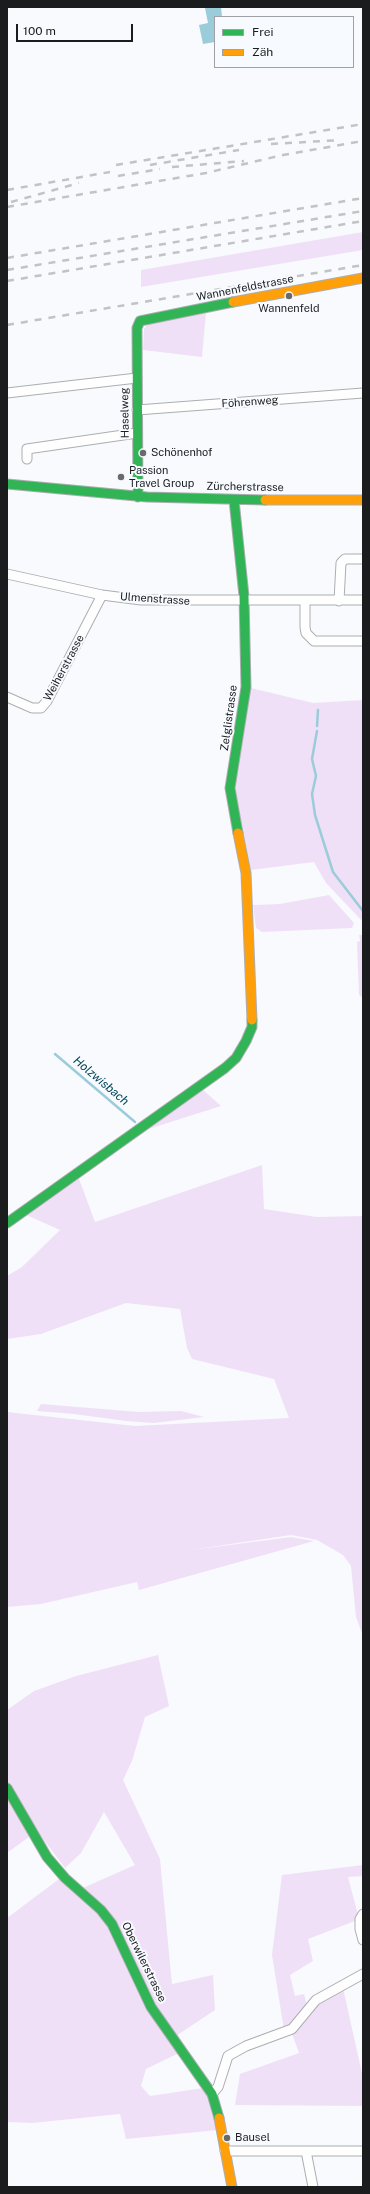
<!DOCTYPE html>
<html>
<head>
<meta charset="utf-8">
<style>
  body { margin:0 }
  #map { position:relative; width:370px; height:2194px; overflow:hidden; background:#f8fafd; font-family:"Public Sans",sans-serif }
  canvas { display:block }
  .frame { position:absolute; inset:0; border:8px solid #1b1c1e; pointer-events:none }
  .legend { position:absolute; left:214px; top:16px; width:140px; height:52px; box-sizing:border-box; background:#f7fafe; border:1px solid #9fa1a4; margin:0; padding:5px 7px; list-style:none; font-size:12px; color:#1b1c1e }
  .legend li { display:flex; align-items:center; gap:8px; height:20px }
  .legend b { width:20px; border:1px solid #9fa1a4 }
  .scale { position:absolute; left:16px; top:24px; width:117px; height:18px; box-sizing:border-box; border:2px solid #1b1c1e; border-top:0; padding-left:5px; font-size:12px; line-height:14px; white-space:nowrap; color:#1b1c1e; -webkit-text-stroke:3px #f7fafe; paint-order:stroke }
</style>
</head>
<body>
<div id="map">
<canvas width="370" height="2194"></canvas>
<div class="frame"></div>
<ul class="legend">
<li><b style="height:5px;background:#30b455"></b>Frei</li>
<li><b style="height:5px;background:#ff9f0a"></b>Zäh</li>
</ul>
<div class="scale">100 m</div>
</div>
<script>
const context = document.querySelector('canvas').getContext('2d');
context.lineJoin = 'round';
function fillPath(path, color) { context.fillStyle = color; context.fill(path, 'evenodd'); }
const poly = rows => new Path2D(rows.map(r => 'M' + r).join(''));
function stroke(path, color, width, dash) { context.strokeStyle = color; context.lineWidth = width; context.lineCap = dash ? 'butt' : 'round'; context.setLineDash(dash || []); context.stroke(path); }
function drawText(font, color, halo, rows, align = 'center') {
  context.font = font + ' "Public Sans",sans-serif'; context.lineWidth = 4; context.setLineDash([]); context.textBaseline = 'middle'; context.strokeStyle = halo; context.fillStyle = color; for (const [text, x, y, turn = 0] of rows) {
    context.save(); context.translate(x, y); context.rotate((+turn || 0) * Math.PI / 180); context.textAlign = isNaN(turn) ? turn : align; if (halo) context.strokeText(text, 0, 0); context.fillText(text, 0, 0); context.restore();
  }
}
fillPath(poly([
  [363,232,363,250,141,287,141,270],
  [206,313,202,357,143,350,144,329,148,324],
  [251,688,313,703,363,700,363,922,326,883,314,862,251,870,236,794,235,776],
  [329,895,354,923,352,928,262,932,256,928,253,905,280,904],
  [359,935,363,935,363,998,359,995,357,942,360,941],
  [202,1089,221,1106,139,1132],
  [262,1165,264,1209,317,1217,363,1216,363,1636,356,1617,351,1566,343,1555,317,1540,291,1535,191,1550,291,1537,314,1541,139,1590,137,1582,41,1604,7,1607,7,1412,135,1426,289,1418,274,1379,192,1359,187,1348,180,1309,126,1303,41,1334,7,1339,7,1276,22,1267,60,1230,24,1214,78,1176,95,1222],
  [41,1404,139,1412,181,1411,204,1417,154,1423,126,1421,74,1414,37,1411],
  [158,1655,169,1706,145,1717,132,1761,123,1780,160,1859,172,1984,213,1975,215,2010,170,2040,179,2053,146,2069,141,2086,150,2096,203,2088,214,2107,218,2130,126,2139,120,2114,32,2123,7,2122,7,1918,59,1879,76,1891,135,1865,104,1812,81,1853,65,1868,37,1831,7,1853,7,1710,34,1691,76,1676],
  [363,1865,363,1876,348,1877,358,1915,355,1921,308,1939,313,1961,290,1975,295,1996,304,1994,308,2010,343,1988,363,2078,363,2106,235,2105,240,2074,299,2053,291,2031,284,2030,272,1955,282,1875]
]), '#f0e0f7');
fillPath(poly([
  [221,7,222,17,215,17,215,42,203,44,199,25,208,23,205,8]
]), '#9accda');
stroke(poly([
  [317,726,318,710],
  [317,731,312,759,316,776,312,794,315,815,333,872,363,911],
  [55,1054,135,1122]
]), '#9accda', 2.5);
const street = poly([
  [7,393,137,378],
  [137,410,363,393],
  [27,459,27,449,137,433],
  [7,574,102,595,141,600,363,600],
  [305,601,305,627,306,633,314,641,363,641],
  [339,601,341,563,345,559,363,559],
  [7,697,32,708,41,708,47,701,102,595],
  [363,1914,360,1919,360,1929,363,1940],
  [212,2094,218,2087,228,2056,246,2046,292,2029,316,2000,363,1974],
  [225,2151,363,2151],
  [306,2151,313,2187]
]);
const fast = poly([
  [7,484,147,497,265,500],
  [138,497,137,328,140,321,233,302],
  [234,500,244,596,246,687,230,788,238,833],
  [7,1223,225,1068,236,1058,246,1041,252,1027,252,1020],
  [7,1788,47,1857,65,1878,101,1910,112,1924,151,2007,212,2094,219,2118]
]);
const slow = poly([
  [233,302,363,278],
  [265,500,363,500],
  [238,833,246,873,252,1020],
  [219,2118,232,2187]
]);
stroke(street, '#acaeb0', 11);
stroke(fast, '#acaeb0', 11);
stroke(slow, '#acaeb0', 11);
stroke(street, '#fefeff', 9);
stroke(fast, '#30b455', 9);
stroke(slow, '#ff9f0a', 9);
stroke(poly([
  [271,144,341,140],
  [116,165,363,124],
  [150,165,239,150],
  [172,167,244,161],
  [118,176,160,169],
  [7,190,110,172],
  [11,202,79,183],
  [7,207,206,173,283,155,363,141],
  [7,258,363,198],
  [7,270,363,211],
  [7,281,363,221],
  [7,325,363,265]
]), '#c2c3c4', 2.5, [7, 7]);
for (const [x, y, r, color] of [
  [289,296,4,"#686a6c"],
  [143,453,4,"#686a6c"],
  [121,477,4,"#686a6c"],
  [227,2138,4,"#686a6c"]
]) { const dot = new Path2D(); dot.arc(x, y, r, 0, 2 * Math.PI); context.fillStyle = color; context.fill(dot); stroke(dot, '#f7fafe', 1.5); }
drawText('11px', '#1b1c1e', '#f7fafe', [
  ["Wannenfeldstrasse",245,288,-11],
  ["Föhrenweg",250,402,-4],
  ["Haselweg",125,413,-91],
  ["Zürcherstrasse",245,487,1],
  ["Ulmenstrasse",155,599,4],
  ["Weiherstrasse",64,668,-62],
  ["Zelglistrasse",229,718,-82],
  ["Oberwilerstrasse",144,1962,64]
]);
drawText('11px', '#1b1c1e', '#f7fafe', [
  ["Wannenfeld",289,309,"center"],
  ["Schönenhof",151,453],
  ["Passion",129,471],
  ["Travel Group",129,484],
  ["Bausel",235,2138]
], 'left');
drawText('italic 12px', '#034654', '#f7fafe', [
  ["Holzwisbach",101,1081,40]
]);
</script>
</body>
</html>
